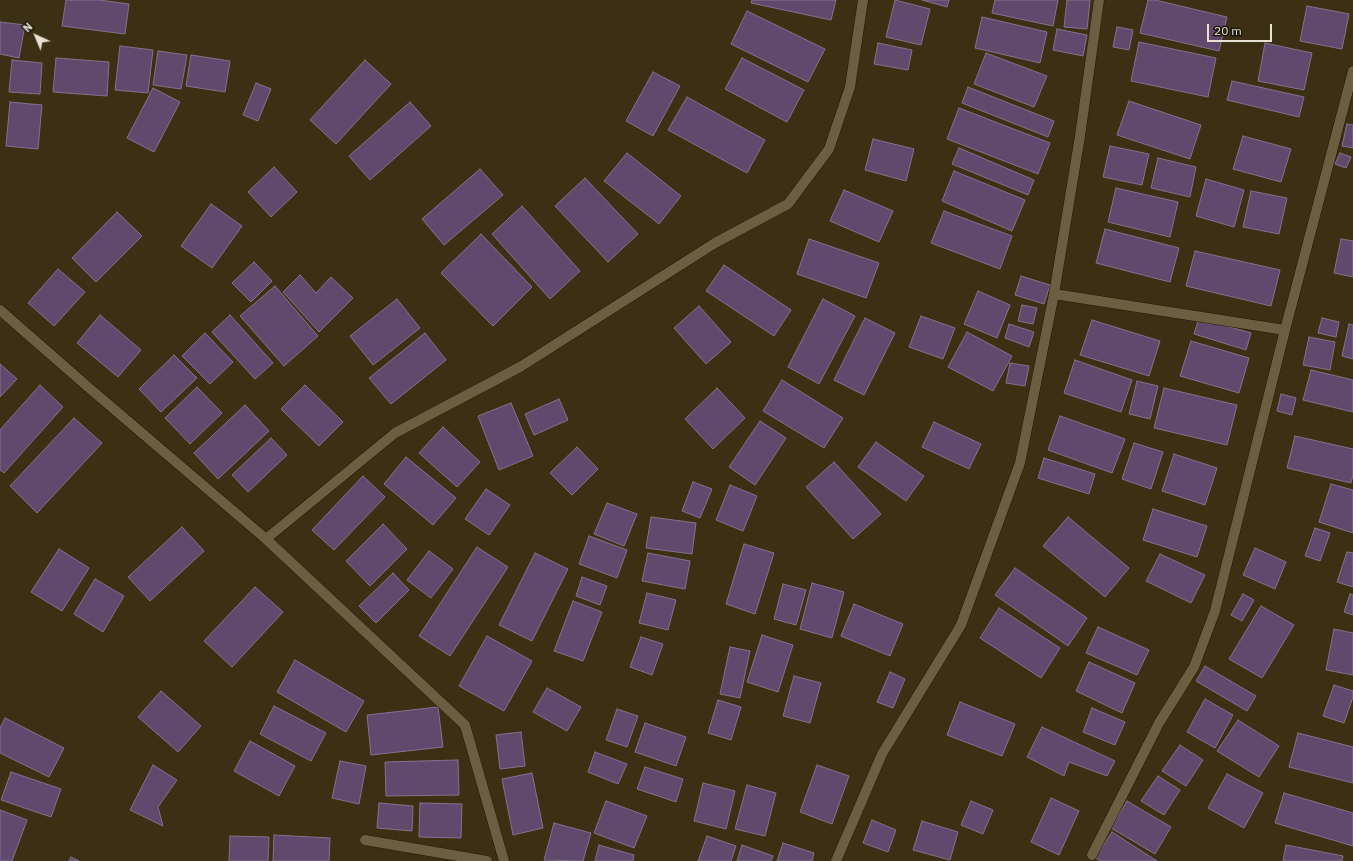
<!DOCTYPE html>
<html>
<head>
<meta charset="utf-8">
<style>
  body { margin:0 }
  #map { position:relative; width:1353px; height:861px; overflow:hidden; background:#3c3014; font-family:"IBM Plex Sans",sans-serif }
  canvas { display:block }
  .north { position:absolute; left:16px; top:16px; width:40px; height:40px; -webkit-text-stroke:3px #1e190d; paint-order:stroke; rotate:316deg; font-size:11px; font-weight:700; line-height:16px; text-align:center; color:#e9e2d2 }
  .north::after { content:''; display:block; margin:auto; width:14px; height:18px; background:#e9e2d2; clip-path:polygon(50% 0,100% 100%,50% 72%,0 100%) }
  .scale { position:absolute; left:1207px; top:24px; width:65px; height:18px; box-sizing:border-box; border:2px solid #e9e2d2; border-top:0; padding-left:5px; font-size:12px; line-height:14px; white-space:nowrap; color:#e9e2d2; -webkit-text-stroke:3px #1e190d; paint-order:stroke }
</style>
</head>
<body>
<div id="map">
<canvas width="1353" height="861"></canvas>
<div class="north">N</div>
<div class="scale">20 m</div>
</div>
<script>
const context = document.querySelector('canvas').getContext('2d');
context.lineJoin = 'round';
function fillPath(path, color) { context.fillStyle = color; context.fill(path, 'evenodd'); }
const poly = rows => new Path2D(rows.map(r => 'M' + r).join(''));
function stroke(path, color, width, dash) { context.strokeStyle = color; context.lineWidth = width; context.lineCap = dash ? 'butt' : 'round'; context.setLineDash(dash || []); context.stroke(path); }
const building = poly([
  [66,0,99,0,129,4,125,34,62,26,66,0],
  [752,0,836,0,831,20,751,3,752,0],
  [895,0,930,9,921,45,886,37,895,0],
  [922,0,949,0,947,7,922,0],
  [995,0,1058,0,1053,26,992,13,995,0],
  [1067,0,1090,0,1087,29,1064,27,1067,0],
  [1148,0,1155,0,1227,17,1219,51,1140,33,1148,0],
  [1307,6,1349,14,1342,49,1300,41,1307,6],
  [747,11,825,49,808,82,731,44,747,11],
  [982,17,1047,32,1040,63,975,48,982,17],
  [0,22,25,25,19,58,0,54,0,22],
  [1117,27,1133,30,1129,50,1113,47,1117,27],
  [1057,29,1087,35,1083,56,1053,50,1057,29],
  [1139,42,1216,58,1208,97,1131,81,1139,42],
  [878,43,912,50,908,70,874,64,878,43],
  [1265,43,1312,53,1304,90,1258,81,1265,43],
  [120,46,153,50,148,93,115,90,120,46],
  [158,51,187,55,181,89,153,85,158,51],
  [986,53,1047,76,1034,107,974,84,986,53],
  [191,55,230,61,225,92,186,86,191,55],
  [56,58,109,62,107,96,53,92,56,58],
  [742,58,804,90,787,122,725,89,742,58],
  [12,60,42,63,40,94,9,92,12,60],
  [365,60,391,84,336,144,310,120,365,60],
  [653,72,680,86,653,136,626,121,653,72],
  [1232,81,1304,97,1299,117,1227,100,1232,81],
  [256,83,271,89,258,121,243,115,256,83],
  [968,87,1054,121,1048,137,962,103,968,87],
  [153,88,180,102,154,152,127,138,153,88],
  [687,97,765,140,747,173,668,130,687,97],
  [1129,101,1201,125,1190,159,1117,135,1129,101],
  [10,102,42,105,38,149,6,146,10,102],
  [410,102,431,126,370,180,349,156,410,102],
  [959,108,1050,143,1038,174,947,139,959,108],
  [1347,124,1353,125,1353,148,1342,146,1347,124],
  [1243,136,1291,149,1281,182,1233,169,1243,136],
  [873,139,914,149,906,181,865,170,873,139],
  [1110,146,1149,154,1142,185,1103,177,1110,146],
  [959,148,1034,180,1028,195,952,164,959,148],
  [627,153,681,196,659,224,604,181,627,153],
  [1340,153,1351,157,1346,168,1335,164,1340,153],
  [1158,158,1196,167,1190,197,1151,188,1158,158],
  [274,167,297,192,271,217,248,192,274,167],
  [480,169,503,195,444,245,422,219,480,169],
  [954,171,1025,200,1012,231,942,201,954,171],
  [585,178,638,234,608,262,555,206,585,178],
  [1206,179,1244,190,1234,227,1196,216,1206,179],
  [1116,188,1178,202,1170,237,1108,222,1116,188],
  [844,190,893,211,879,242,830,221,844,190],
  [1251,191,1287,198,1279,234,1243,227,1251,191],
  [211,204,242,226,212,268,181,246,211,204],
  [522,206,580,271,550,299,492,234,522,206],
  [944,211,1012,236,1000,269,931,243,944,211],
  [117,212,142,236,96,282,72,258,117,212],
  [1105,229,1179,248,1170,282,1096,263,1105,229],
  [481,234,532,287,493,326,441,273,481,234],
  [809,239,879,263,866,298,797,274,809,239],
  [1341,239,1353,241,1353,277,1334,273,1341,239],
  [1195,251,1280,270,1271,306,1186,286,1195,251],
  [254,262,272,281,251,302,232,283,254,262],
  [724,265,791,310,774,336,706,291,724,265],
  [58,269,85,292,54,326,28,303,58,269],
  [300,275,316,293,331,277,353,298,319,332,283,292,300,275],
  [1021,276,1050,285,1044,304,1015,295,1021,276],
  [275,286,318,336,284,366,240,316,275,286],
  [978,291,1010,305,997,338,964,324,978,291],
  [397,299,420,328,373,365,350,336,397,299],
  [823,299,855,316,819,384,788,367,823,299],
  [1022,305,1037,308,1033,324,1018,321,1022,305],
  [699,306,731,342,706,364,674,328,699,306],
  [100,315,141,350,118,377,77,343,100,315],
  [230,315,273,363,255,379,212,332,230,315],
  [921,316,955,328,943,359,909,347,921,316],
  [865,318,895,333,864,395,834,380,865,318],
  [1199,318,1251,333,1246,350,1194,334,1199,318],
  [1322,318,1339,322,1336,337,1318,333,1322,318],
  [1092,320,1160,341,1149,376,1080,355,1092,320],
  [1009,324,1034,332,1029,347,1005,338,1009,324],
  [1349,324,1353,325,1353,359,1342,356,1349,324],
  [967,332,1012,356,993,391,948,367,967,332],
  [205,333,233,362,210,384,182,356,205,333],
  [425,333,446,360,391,404,369,378,425,333],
  [1309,337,1335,342,1330,370,1303,365,1309,337],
  [1191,341,1249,358,1239,393,1180,376,1191,341],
  [174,355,197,378,161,412,139,389,174,355],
  [1075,360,1132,380,1121,412,1064,393,1075,360],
  [1010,363,1029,366,1025,386,1006,383,1010,363],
  [0,364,17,379,0,397,0,364],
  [1311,370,1353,380,1353,412,1303,400,1311,370],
  [782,380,843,418,824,448,763,411,782,380],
  [1137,381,1158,386,1150,419,1129,414,1137,381],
  [40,385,63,407,4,473,0,470,0,430,40,385],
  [305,385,343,422,319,446,281,409,305,385],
  [197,387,222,413,190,444,165,418,197,387],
  [717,388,745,418,713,449,685,419,717,388],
  [1164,388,1237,405,1227,445,1154,428,1164,388],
  [1281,394,1296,398,1292,415,1277,411,1281,394],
  [559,399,568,420,534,435,525,414,559,399],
  [511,403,533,456,499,470,478,416,511,403],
  [245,405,269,431,218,479,194,453,245,405],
  [1060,416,1125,439,1112,473,1048,450,1060,416],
  [74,418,102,443,37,513,10,486,74,418],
  [760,421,786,438,755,485,729,467,760,421],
  [934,422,981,444,969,469,922,447,934,422],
  [443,427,480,462,457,487,419,453,443,427],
  [1295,436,1353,449,1353,475,1351,483,1287,468,1295,436],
  [271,438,287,455,248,492,232,475,271,438],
  [876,442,924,476,906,501,858,467,876,442],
  [1134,443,1163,452,1151,489,1122,479,1134,443],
  [577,447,598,469,572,495,550,473,577,447],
  [1174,454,1217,468,1205,505,1162,491,1174,454],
  [406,457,456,498,433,525,384,484,406,457],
  [1044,458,1095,474,1089,494,1038,478,1044,458],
  [834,462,881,514,853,539,806,487,834,462],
  [363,476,385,497,334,550,312,530,363,476],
  [693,482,712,489,700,518,682,511,693,482],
  [1331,484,1353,490,1353,533,1319,522,1331,484],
  [730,485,757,496,743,531,716,520,730,485],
  [486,489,510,505,489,535,465,519,486,489],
  [607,503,637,514,624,546,594,534,607,503],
  [1153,509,1207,526,1197,557,1143,540,1153,509],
  [651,517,696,523,692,554,646,548,651,517],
  [1068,517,1129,568,1105,597,1043,546,1068,517],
  [383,524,407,549,370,586,346,561,383,524],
  [182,527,204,551,150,601,128,577,182,527],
  [1315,528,1330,533,1320,561,1305,556,1315,528],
  [589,536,627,550,617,578,579,564,589,536],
  [744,544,774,553,755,614,726,604,744,544],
  [477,547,508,567,450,656,419,636,477,547],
  [1255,548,1286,562,1275,589,1243,575,1255,548],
  [59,549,89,568,62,611,31,592,59,549],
  [429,551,453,569,431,598,407,580,429,551],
  [1347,552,1353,553,1353,587,1337,582,1347,552],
  [535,553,568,569,532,641,499,625,535,553],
  [648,553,690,561,685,589,642,581,648,553],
  [1160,554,1205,575,1191,603,1146,581,1160,554],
  [1015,568,1087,618,1068,646,995,595,1015,568],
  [393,573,409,590,376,623,359,606,393,573],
  [582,577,607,586,600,605,576,596,582,577],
  [95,579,124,596,103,632,74,614,95,579],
  [812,583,844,592,832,638,800,629,812,583],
  [783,584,806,590,796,625,774,619,783,584],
  [255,587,283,612,232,667,204,641,255,587],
  [647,593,676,600,668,630,639,623,647,593],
  [1243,594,1254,600,1242,621,1231,615,1243,594],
  [1350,594,1353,595,1353,615,1344,612,1350,594],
  [573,601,602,612,583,661,554,651,573,601],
  [854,604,903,624,890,656,841,636,854,604],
  [1261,606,1294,625,1262,678,1229,659,1261,606],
  [999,608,1060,648,1041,678,980,638,999,608],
  [1098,627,1149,650,1137,675,1086,653,1098,627],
  [1334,629,1353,633,1353,675,1326,670,1334,629],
  [762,635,793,645,778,692,747,682,762,635],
  [487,636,532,661,504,711,459,686,487,636],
  [641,637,663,644,652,675,630,667,641,637],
  [730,647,750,651,740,698,720,694,730,647],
  [295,660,364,701,346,732,277,692,295,660],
  [1089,662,1135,683,1122,713,1076,691,1089,662],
  [1205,666,1256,696,1247,711,1196,681,1205,666],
  [890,672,905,679,893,708,877,702,890,672],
  [794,676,821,683,810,723,783,716,794,676],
  [1334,685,1353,691,1353,697,1344,723,1323,716,1334,685],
  [547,688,581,707,567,731,533,712,547,688],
  [161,691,201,726,178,752,138,717,161,691],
  [1205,699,1233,715,1215,748,1187,732,1205,699],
  [718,700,741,707,731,740,708,733,718,700],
  [960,702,1015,724,1002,756,947,735,960,702],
  [274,706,326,733,311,761,260,734,274,706],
  [438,707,443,747,371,755,367,715,438,707],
  [1092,708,1125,722,1115,745,1083,732,1092,708],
  [617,709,638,716,627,747,606,740,617,709],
  [5,718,64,748,49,777,0,753,0,728,5,718],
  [1238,720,1279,746,1259,777,1217,751,1238,720],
  [645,723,686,737,676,766,635,752,645,723],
  [1042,727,1115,761,1107,776,1069,762,1064,776,1027,757,1042,727],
  [521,732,525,766,500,769,496,735,521,732],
  [1298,733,1353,747,1353,783,1289,767,1298,733],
  [250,741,295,766,279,796,234,771,250,741],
  [1180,745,1203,760,1186,786,1162,771,1180,745],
  [595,752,627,764,618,784,588,772,595,752],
  [458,760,459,795,386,796,385,762,458,760],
  [340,761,366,766,359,804,332,798,340,761],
  [153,765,177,780,158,807,163,826,130,810,153,765],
  [817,765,849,776,832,824,800,812,817,765],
  [645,767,683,779,676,802,637,789,645,767],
  [11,772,61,789,51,817,1,800,11,772],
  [532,773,543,828,513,835,502,779,532,773],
  [1227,774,1263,793,1244,828,1208,808,1227,774],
  [1158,776,1180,790,1164,815,1141,801,1158,776],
  [703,783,735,791,726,829,694,821,703,783],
  [747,785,776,793,765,836,735,829,747,785],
  [1284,793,1353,813,1353,846,1275,823,1284,793],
  [1051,798,1079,811,1059,855,1031,842,1051,798],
  [606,801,647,816,634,848,594,833,606,801],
  [971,801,993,810,983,834,961,825,971,801],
  [1127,801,1171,827,1155,854,1111,828,1127,801],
  [379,803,413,806,412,831,377,828,379,803],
  [420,803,462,804,461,838,419,837,420,803],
  [0,810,27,820,12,861,0,861,0,810],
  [872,820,896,830,888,852,863,843,872,820],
  [922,821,958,832,950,860,913,850,922,821],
  [554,823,591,833,583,861,544,860,554,823],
  [1112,832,1157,861,1101,861,1095,858,1112,832],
  [274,835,330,838,329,861,273,861,274,835],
  [230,836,269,837,268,861,229,861,230,836],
  [707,836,736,846,731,861,698,861,707,836],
  [783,843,814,853,812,861,777,861,783,843],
  [599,845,634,855,633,861,595,861,599,845],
  [742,845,773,856,771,861,737,861,742,845],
  [1286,845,1343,856,1342,861,1283,861,1286,845],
  [71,857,79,861,69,861,71,857]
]);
fillPath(building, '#61496e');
stroke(building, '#83728d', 1);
const minor = poly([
  [1054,294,1285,330,1353,71],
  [0,310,88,387,266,539,465,725,504,861],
  [266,539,395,433,520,367,715,243,788,204,829,149,850,87,863,0],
  [365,840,487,861],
  [1092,855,1159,723,1194,667,1215,611,1285,330],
  [836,861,882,754,961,625,1020,463,1054,294,1080,136,1099,0]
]);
stroke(minor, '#231800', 11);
stroke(minor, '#6b5e41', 10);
</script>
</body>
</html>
